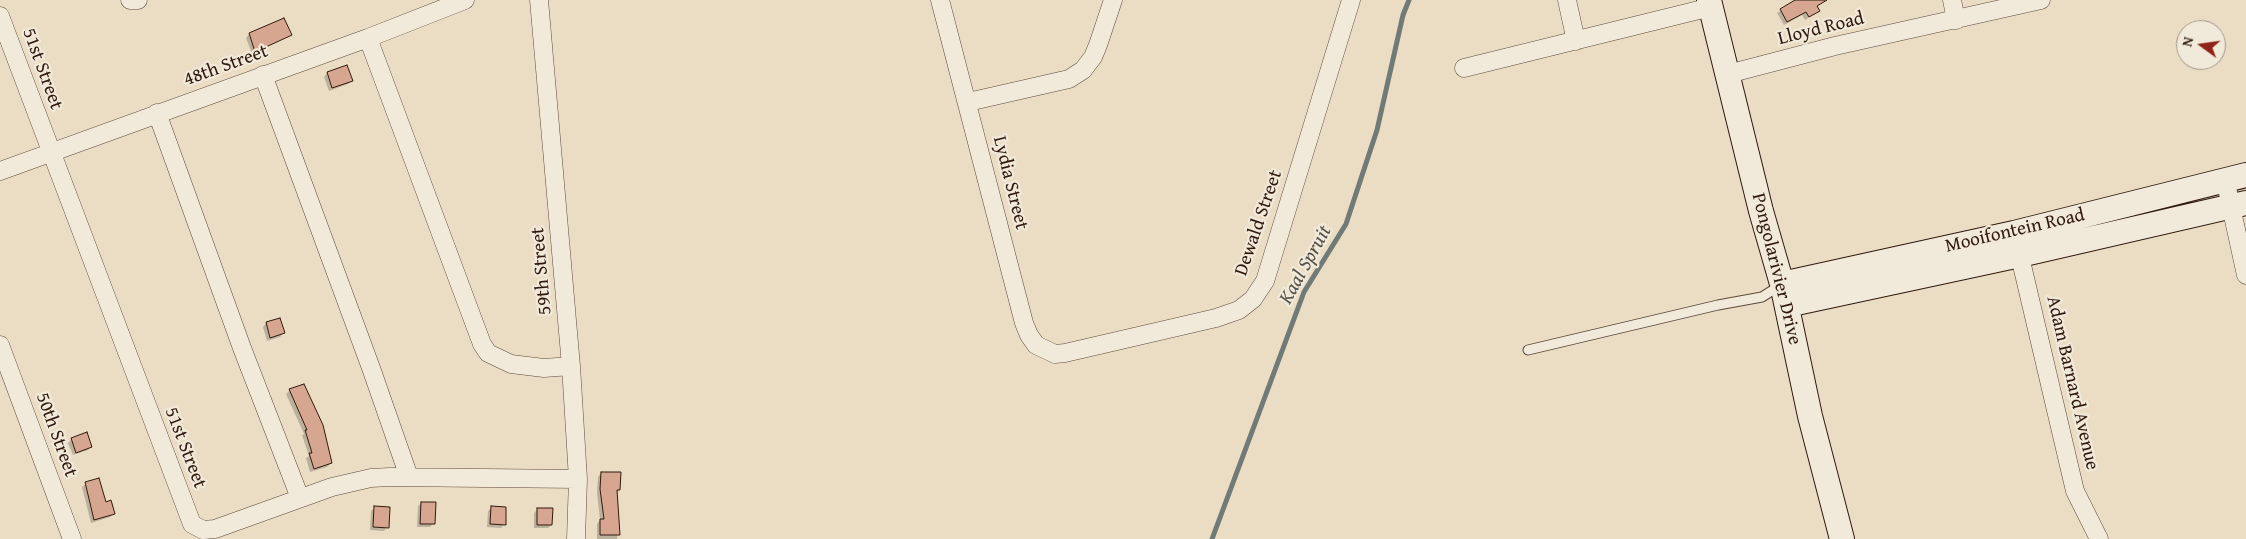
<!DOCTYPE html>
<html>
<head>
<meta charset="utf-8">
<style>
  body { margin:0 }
  #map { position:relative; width:2246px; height:539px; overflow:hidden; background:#eaddc4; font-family:"Gentium Book Plus",serif }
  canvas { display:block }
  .north { position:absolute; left:2176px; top:20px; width:50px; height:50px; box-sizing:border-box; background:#f1e9d9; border:1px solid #a49688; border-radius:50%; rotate:284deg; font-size:14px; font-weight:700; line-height:20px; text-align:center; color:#31190f }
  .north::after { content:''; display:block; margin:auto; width:18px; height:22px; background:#8f2418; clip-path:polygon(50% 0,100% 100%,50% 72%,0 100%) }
</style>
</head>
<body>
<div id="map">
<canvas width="2246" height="539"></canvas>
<div class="north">N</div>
</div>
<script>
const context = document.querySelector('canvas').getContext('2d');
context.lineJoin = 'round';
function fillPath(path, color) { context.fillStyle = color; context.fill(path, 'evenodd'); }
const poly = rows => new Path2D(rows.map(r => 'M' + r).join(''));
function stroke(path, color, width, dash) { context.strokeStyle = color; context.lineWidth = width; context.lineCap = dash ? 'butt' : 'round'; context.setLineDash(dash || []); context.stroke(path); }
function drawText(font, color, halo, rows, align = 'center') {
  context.font = font + ' "Gentium Book Plus",serif'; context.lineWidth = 4.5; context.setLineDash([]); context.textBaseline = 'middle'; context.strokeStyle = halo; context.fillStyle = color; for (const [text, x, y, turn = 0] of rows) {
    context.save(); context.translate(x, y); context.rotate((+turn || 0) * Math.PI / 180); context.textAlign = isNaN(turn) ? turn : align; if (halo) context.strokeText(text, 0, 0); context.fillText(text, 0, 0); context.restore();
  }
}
fillPath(poly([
  [1794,0,1812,0,1818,11,1805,20,1802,15,1784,25,1777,13,1795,2],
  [283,20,290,34,252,54,246,38,249,34],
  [346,66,351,81,348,84,329,91,324,77,327,73],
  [279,319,283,333,280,337,267,341,263,327,266,323],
  [290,390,331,463,327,467,310,472,306,458,309,456,302,435,304,434,286,394],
  [72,439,91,446,88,450,73,455,68,443],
  [601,473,619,490,616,493,619,521,617,539,597,539,597,524,600,520,597,493,598,477],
  [86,484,114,514,110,517,91,523,82,487],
  [421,503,433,524,430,527,417,527,418,506],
  [375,507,387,527,384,531,370,530,371,511],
  [491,508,504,524,501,528,487,527,488,511],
  [538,509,551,525,548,528,534,528,534,513]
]), '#0003');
stroke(poly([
  [1212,539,1304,292,1346,224,1377,130,1403,15,1409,0]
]), '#707a76', 5);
const building = poly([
  [1795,0,1827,0,1817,6,1820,11,1809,17,1806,12,1787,22,1780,9,1795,0],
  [284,18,292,35,255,52,249,33,284,18],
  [347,65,353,81,332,88,327,72,347,65],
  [280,318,285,333,270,338,266,322,280,318],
  [304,384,323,425,332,463,314,469,309,453,312,453,305,430,307,430,289,389,304,384],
  [87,432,92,447,76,453,71,438,87,432],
  [601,472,621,472,620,490,617,490,620,535,600,535,600,519,604,519,600,489,601,472],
  [99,478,106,502,111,500,115,514,94,520,85,482,99,478],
  [421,502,436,502,435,524,420,524,421,502],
  [374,506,390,507,389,528,373,527,374,506],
  [491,506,506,507,506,525,490,524,491,506],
  [537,508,553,508,552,525,537,525,537,508]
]);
fillPath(building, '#d7a690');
stroke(building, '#31190f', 1);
const lane = poly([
  [1528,350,1718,305,1762,297,1781,285]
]);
const street = poly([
  [130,0,138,0],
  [539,0,571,366,578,479,576,539],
  [940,0,1024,323,1029,335,1036,345,1055,354,1065,353,1216,318,1239,310,1253,299,1265,281,1351,0],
  [1567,0,1576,41],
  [1952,0,1956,20],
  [0,16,192,524,203,530,215,529,332,487,371,478,390,477,578,479],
  [368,38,482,344,488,353,511,364,544,368,571,366],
  [1464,68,1711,7],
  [1728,74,1835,46,2041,0],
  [263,75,371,368,409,477],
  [968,102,1069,79,1083,70,1093,57,1098,45,1113,0],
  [157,113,242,348,300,498],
  [0,171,368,38,465,0],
  [2225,179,2246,275],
  [2017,244,2075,491,2099,539],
  [0,345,72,539]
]);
const secondary = poly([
  [1709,0,1761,211,1782,284,1810,416,1842,539],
  [1782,284,2014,233,2246,175],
  [1787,305,2020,255,2246,203]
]);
stroke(lane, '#5f4a3c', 11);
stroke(street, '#5f4a3c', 19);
stroke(secondary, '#31190f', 26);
stroke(lane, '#f1e9d9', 9);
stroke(street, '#f1e9d9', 18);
stroke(secondary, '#f1e9d9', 24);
drawText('19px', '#31190f', '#f1e9d9', [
  ["Lloyd Road",1821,29,-14],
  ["48th Street",226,66,-20],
  ["51st Street",42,69,70],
  ["Lydia Street",1010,183,76],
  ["Dewald Street",1259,223,-71],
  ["Mooifontein Road",2015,231,-13],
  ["Pongolarivier Drive",1776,269,76],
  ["59th Street",542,271,-95],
  ["Adam Barnard Avenue",2072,383,77],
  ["50th Street",56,435,70],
  ["51st Street",185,448,69]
]);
drawText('italic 20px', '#56514b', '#f1e9d9', [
  ["Kaal Spruit",1306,265,-61]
]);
</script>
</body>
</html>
